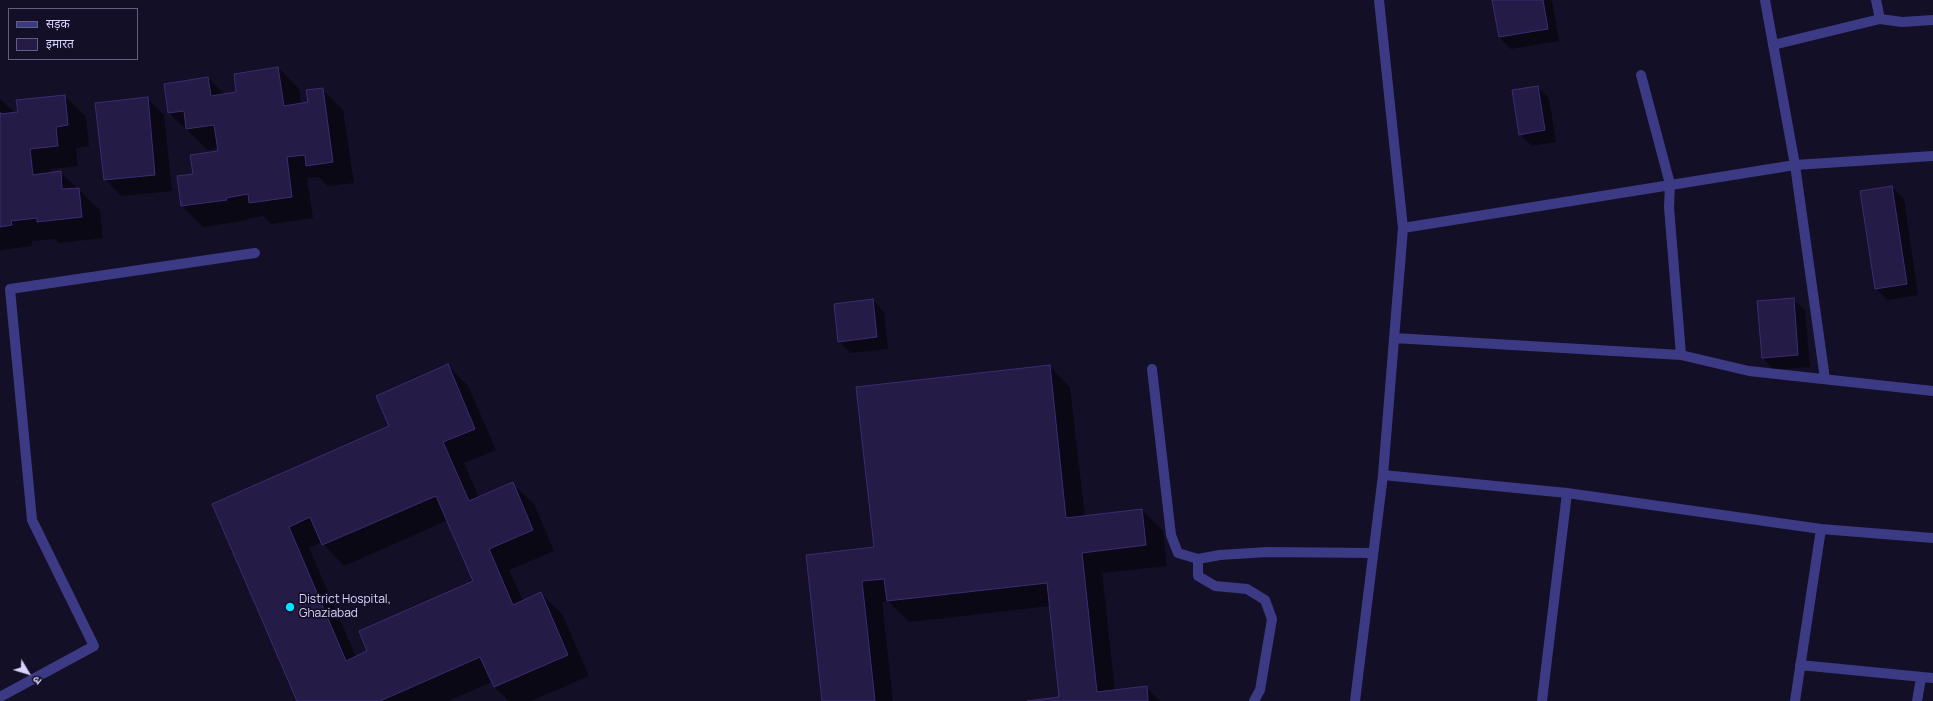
<!DOCTYPE html>
<html>
<head>
<meta charset="utf-8">
<style>
  body { margin:0 }
  #map { position:relative; width:1933px; height:701px; overflow:hidden; background:#130f26; font-family:Manrope,"Noto Sans Devanagari",sans-serif }
  canvas { display:block }
  .legend { position:absolute; left:8px; top:8px; width:130px; height:52px; box-sizing:border-box; background:#130f26; border:1px solid #625e7d; margin:0; padding:5px 7px; list-style:none; font-size:12px; color:#d9d4ff }
  .legend li { display:flex; align-items:center; gap:8px; height:20px }
  .legend b { width:20px; border:1px solid #625e7d }
  .north { position:absolute; left:8px; top:653px; width:40px; height:40px; -webkit-text-stroke:3px #130f26; paint-order:stroke; rotate:128deg; font-size:11px; font-weight:700; line-height:16px; text-align:center; color:#d9d4ff }
  .north::after { content:''; display:block; margin:auto; width:14px; height:18px; background:#d9d4ff; clip-path:polygon(50% 0,100% 100%,50% 72%,0 100%) }
</style>
</head>
<body>
<div id="map">
<canvas width="1933" height="701"></canvas>
<ul class="legend">
<li><b style="height:5px;background:#3d3a85"></b>सड़क</li>
<li><b style="height:11px;background:#241b47"></b>इमारत</li>
</ul>
<div class="north">उ</div>
</div>
<script>
const context = document.querySelector('canvas').getContext('2d');
context.lineJoin = 'round';
function fillPath(path, color) { context.fillStyle = color; context.fill(path, 'evenodd'); }
const poly = rows => new Path2D(rows.map(r => 'M' + r).join(''));
function stroke(path, color, width, dash) { context.strokeStyle = color; context.lineWidth = width; context.lineCap = dash ? 'butt' : 'round'; context.setLineDash(dash || []); context.stroke(path); }
function drawText(font, color, halo, rows, align = 'center') {
  context.font = font + ' Manrope,sans-serif'; context.lineWidth = 3.5; context.setLineDash([]); context.textBaseline = 'middle'; context.strokeStyle = halo; context.fillStyle = color; for (const [text, x, y, turn = 0] of rows) {
    context.save(); context.translate(x, y); context.rotate((+turn || 0) * Math.PI / 180); context.textAlign = isNaN(turn) ? turn : align; if (halo) context.strokeText(text, 0, 0); context.fillText(text, 0, 0); context.restore();
  }
}
fillPath(poly([
  [1493,0,1552,0,1559,41,1511,49,1499,37],
  [278,68,299,89,301,104,309,103,322,89,343,110,354,183,328,186,319,177,307,178,313,218,271,224,263,216,247,219,247,220,203,227,182,206,194,174,219,152,218,148,208,150,169,113,165,85,208,78,225,95,237,93],
  [1537,87,1549,98,1556,142,1532,146,1520,134],
  [65,96,86,117,89,146,76,148,78,166,51,169,51,173,60,172,100,210,103,238,59,243,55,239,32,241,32,246,0,250,0,99,15,113],
  [147,98,164,115,172,191,121,196,105,179],
  [1892,187,1904,199,1918,295,1887,300,1876,288],
  [1793,299,1805,310,1810,367,1774,370,1763,358,1758,302],
  [873,300,884,312,888,349,851,353,839,341],
  [447,365,468,386,496,450,464,463,479,498,512,483,534,504,554,551,509,570,523,601,541,593,562,614,589,676,531,701,509,701,494,687,492,682,448,701,299,701,213,504,390,427],
  [448,520,475,582,369,652,356,657,309,548,322,542,344,566],
  [1049,366,1070,387,1085,517,1142,510,1163,531,1167,566,1102,573,1115,691,1146,687,1160,701,1035,701,1060,698,1050,606,909,622,888,601,882,602,893,701,823,701,807,556,875,548]
]), '#0007');
const building = poly([
  [1492,0,1543,0,1548,29,1499,37,1492,0],
  [278,67,284,106,308,102,306,90,323,88,333,162,306,166,305,155,287,157,292,197,249,203,248,194,226,198,227,200,181,206,177,176,193,174,190,155,218,151,214,125,186,129,184,111,168,113,164,84,208,77,211,96,236,92,234,74,278,67],
  [1538,86,1545,130,1519,135,1512,90,1538,86],
  [65,95,68,125,56,127,58,146,30,149,33,175,61,171,62,189,79,188,82,217,37,222,37,218,11,221,12,225,0,227,0,112,0,114,18,112,16,100,65,95],
  [148,97,155,175,104,180,95,103,148,97],
  [1892,186,1907,284,1875,289,1860,191,1892,186],
  [1794,298,1798,355,1762,358,1757,301,1794,298],
  [873,299,877,337,838,342,834,304,873,299],
  [448,364,475,429,443,442,469,501,513,482,533,530,489,549,513,605,541,592,568,655,494,687,480,657,380,701,297,701,212,504,389,426,376,396,448,364],
  [436,496,473,581,359,631,367,651,346,661,289,527,310,517,322,545,436,496],
  [1050,365,1066,518,1142,509,1146,545,1082,553,1097,692,1147,686,1148,701,1027,701,1059,697,1047,583,887,601,884,579,862,581,875,701,822,701,806,555,874,547,856,387,1050,365]
]);
fillPath(building, '#241b47');
stroke(building, '#3b2d73', 1);
stroke(poly([
  [1152,369,1171,535,1178,553,1198,559,1220,555,1267,552,1373,553],
  [1198,559,1198,576,1215,586,1247,589,1265,600,1272,619,1260,690,1254,701]
]), '#3d3a85', 10);
stroke(poly([
  [1765,0,1795,165,1825,379],
  [1876,0,1880,19],
  [1773,45,1880,19,1902,22,1933,20],
  [1641,75,1670,184,1669,207,1681,355],
  [1403,228,1795,165,1933,156],
  [1394,338,1681,355,1749,371,1933,391],
  [1383,475,1567,493,1821,529,1933,538],
  [1800,665,1933,678],
  [0,697,94,646,32,520,10,289,255,253],
  [1355,701,1383,475,1403,228,1379,0],
  [1542,701,1567,493],
  [1795,701,1821,529],
  [1917,701,1921,678]
]), '#3d3a85', 10);
for (const [x, y, r, color] of [
  [290,607,5,"#00e5ff"]
]) { const dot = new Path2D(); dot.arc(x, y, r, 0, 2 * Math.PI); context.fillStyle = color; context.fill(dot); stroke(dot, '#130f26', 1.5); }
drawText('12px', '#d9d4ff', '#130f26', [
  ["District Hospital,",299,600],
  ["Ghaziabad",299,614]
], 'left');
</script>
</body>
</html>
